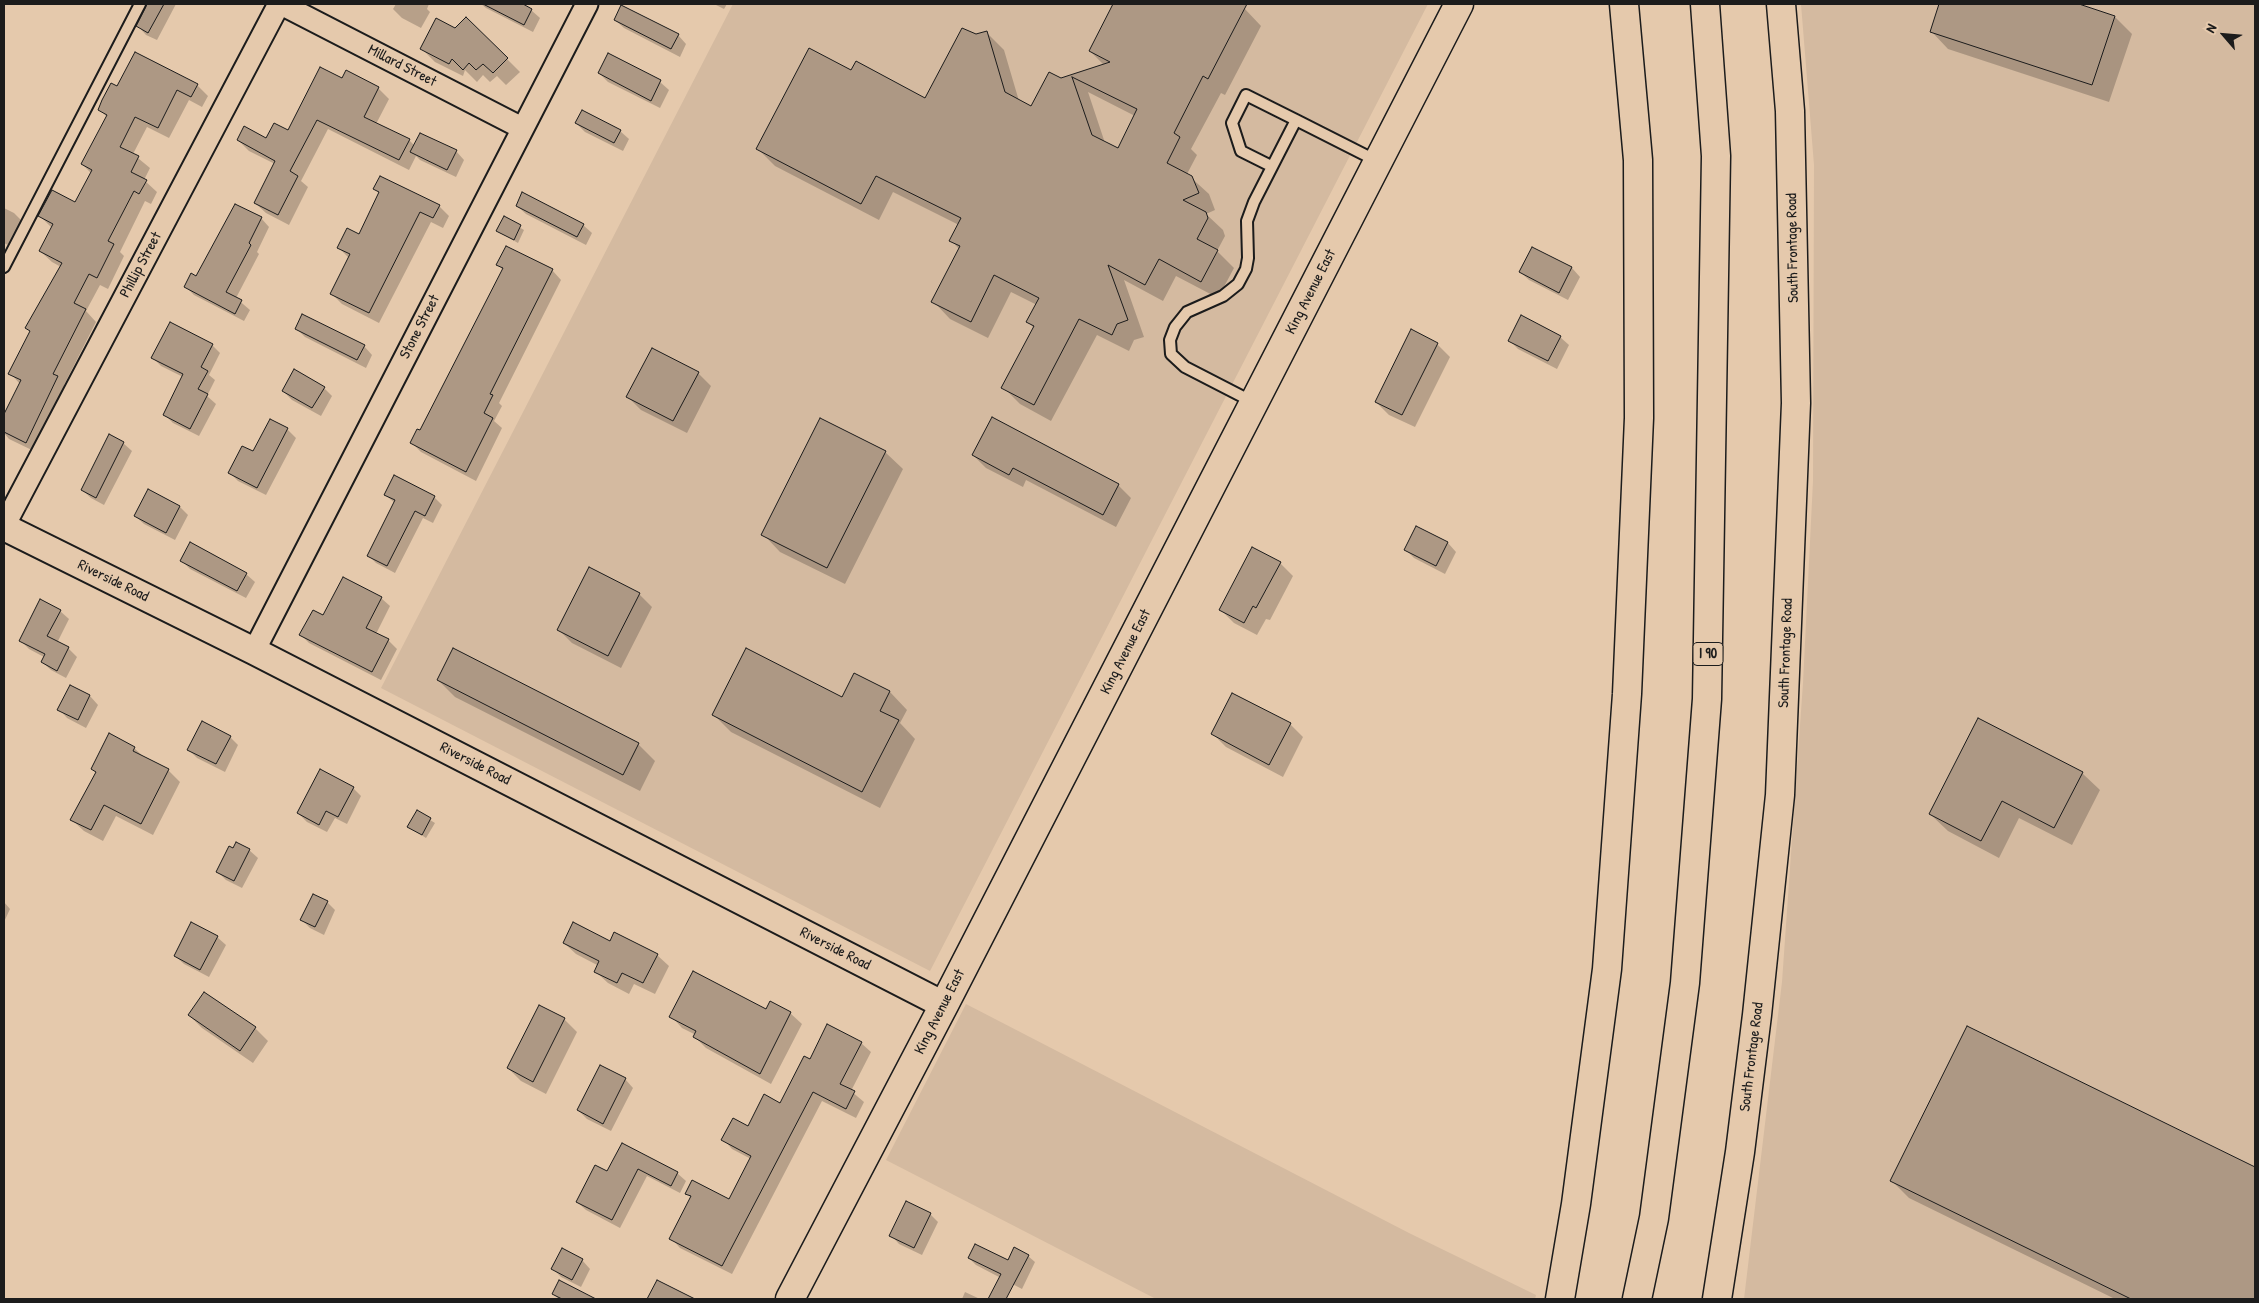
<!DOCTYPE html>
<html>
<head>
<meta charset="utf-8">
<style>
  body { margin:0 }
  #map { position:relative; width:2259px; height:1303px; overflow:hidden; background:#e5c9ac; font-family:"Patrick Hand",sans-serif }
  canvas { display:block }
  .frame { position:absolute; inset:0; border:5px solid #1c1c1c; pointer-events:none }
  .north { position:absolute; left:2199px; top:10px; width:50px; height:50px; -webkit-text-stroke:4px #e5c9ac; paint-order:stroke; rotate:297deg; font-size:14px; font-weight:700; line-height:20px; text-align:center; color:#1c1c1c }
  .north::after { content:''; display:block; margin:auto; width:18px; height:22px; background:#1c1c1c; clip-path:polygon(50% 0,100% 100%,50% 72%,0 100%) }
</style>
</head>
<body>
<div id="map">
<canvas width="2259" height="1303"></canvas>
<div class="frame"></div>
<div class="north">N</div>
</div>
<script>
const context = document.querySelector('canvas').getContext('2d');
context.lineJoin = 'round';
function fillPath(path, color) { context.fillStyle = color; context.fill(path, 'evenodd'); }
const poly = rows => new Path2D(rows.map(r => 'M' + r).join(''));
function stroke(path, color, width, dash) { context.strokeStyle = color; context.lineWidth = width; context.lineCap = dash ? 'butt' : 'round'; context.setLineDash(dash || []); context.stroke(path); }
function drawText(font, color, halo, rows, align = 'center') {
  context.font = font + ' "Patrick Hand",sans-serif'; context.lineWidth = 4; context.setLineDash([]); context.textBaseline = 'middle'; context.strokeStyle = halo; context.fillStyle = color; for (const [text, x, y, turn = 0] of rows) {
    context.save(); context.translate(x, y); context.rotate((+turn || 0) * Math.PI / 180); context.textAlign = isNaN(turn) ? turn : align; if (halo) context.strokeText(text, 0, 0); context.fillText(text, 0, 0); context.restore();
  }
}
fillPath(poly([
  [733,4,1428,4,930,971,381,688],
  [1801,4,2255,4,2255,1299,1744,1299,1782,982,1803,683,1813,481,1814,165],
  [966,1004,1409,1233,1536,1295,1535,1299,1156,1299,886,1160]
]), '#d4baa0');
fillPath(poly([
  [148,4,176,4,157,40,146,35,138,26],
  [396,4,429,4,427,9,430,12,421,28,402,18,393,9],
  [481,4,520,4,531,10,540,18,533,32,486,8],
  [714,4,727,4,724,9],
  [1115,4,1236,4,1244,8,1261,26,1225,95,1221,93,1191,149,1197,155,1187,174,1209,194,1215,210,1206,214,1223,230,1225,236,1217,251,1234,268,1218,298,1176,276,1163,301,1124,280,1144,337,1134,340,1129,351,1097,335,1051,421,1020,404,1003,387,1034,328,1028,322,1037,305,1011,292,988,338,950,319,933,301,959,249,951,240,959,225,893,192,879,220,775,166,758,149,851,72,926,100,976,36,987,33,1004,50,1019,101,1032,107,1061,79,1104,65,1090,51],
  [1088,92,1135,116,1118,149,1105,143],
  [1940,4,2075,4,2115,17,2132,34,2109,102,1948,49,1931,31],
  [466,18,520,72,506,85,497,76,490,82,483,75,477,82,465,70,463,76,435,62,422,49,455,29],
  [615,20,678,35,686,44,680,57,624,28],
  [609,55,660,82,669,90,660,108,608,82,599,73],
  [347,72,378,88,389,99,376,124,409,140,415,146,456,151,464,160,456,177,420,160,416,156,409,170,328,129,301,181,308,187,289,225,266,213,255,203,275,164,249,151,238,140,267,140,289,132,343,80],
  [197,85,208,96,202,107,189,100,169,138,147,127,133,154,150,168,144,180,157,192,151,204,145,201,120,252,124,256,108,289,100,285,86,311,96,322,64,385,68,389,38,453,9,439,4,433,4,416,20,384,10,373,31,332,27,328,61,267,52,262,40,251,52,228,40,216,75,204,91,173,82,164,107,117,100,110,118,88],
  [576,123,620,131,629,139,623,151,585,132],
  [375,189,439,206,449,216,443,228,431,222,379,323,342,304,331,293,349,258,339,248,359,235,380,194],
  [517,206,583,225,592,233,586,245,526,214],
  [4,208,14,213,23,222,10,246,4,243],
  [261,218,269,227,257,252,259,254,236,298,250,310,244,321,194,295,185,286],
  [504,218,524,230,518,243,497,231],
  [1532,248,1572,268,1580,277,1568,300,1529,280,1520,272],
  [498,265,552,270,561,280,499,403,502,406,494,421,502,428,476,481,421,452,412,443,420,432,503,270],
  [296,328,364,346,372,355,366,368,305,337],
  [1560,337,1569,345,1557,369,1518,349,1510,341],
  [1437,344,1450,357,1415,427,1389,415,1376,402],
  [212,345,220,353,209,375,215,380,207,396,216,404,199,436,173,423,164,414,183,377,161,366,153,358],
  [698,373,711,386,687,433,641,410,628,397],
  [324,388,332,396,321,416,292,400,283,391],
  [287,429,296,438,266,495,238,481,229,472],
  [123,443,132,451,104,505,91,498,82,490],
  [885,452,903,469,845,584,780,552,763,534],
  [973,455,1118,485,1131,498,1116,527,1026,480,1023,487,986,468],
  [394,477,434,497,442,505,433,523,423,518,395,573,376,563,368,555,395,503,385,495],
  [180,507,188,515,175,540,144,524,135,516],
  [1417,528,1448,543,1456,552,1445,574,1414,558,1406,550],
  [182,561,246,574,255,582,246,598,190,569],
  [1280,563,1293,576,1270,620,1266,619,1257,635,1234,623,1221,610],
  [639,594,652,607,621,668,572,643,559,630],
  [381,598,390,606,376,634,388,640,397,649,381,680,309,643,301,635,324,617],
  [60,611,69,619,57,643,68,648,77,657,66,678,51,670,42,662,44,657,29,649,21,641],
  [855,675,890,692,907,710,900,723,915,739,880,808,731,732,714,715,843,699],
  [438,680,638,744,655,761,640,791,455,697],
  [70,686,90,696,98,705,86,728,67,718,59,709],
  [1290,724,1303,737,1283,777,1226,747,1213,734],
  [230,737,238,745,225,772,197,758,189,750],
  [134,748,145,758,168,770,180,782,153,835,116,816,103,841,84,831,72,820,96,773,92,769],
  [2082,773,2100,790,2072,845,2019,818,1999,858,1948,831,1930,814],
  [353,788,361,796,347,824,335,818,327,832,307,822,298,813],
  [417,812,435,823,426,838,409,827],
  [249,850,258,858,242,888,226,880,217,871],
  [4,902,10,909,4,922],
  [327,902,335,910,324,935,310,928,302,920],
  [217,937,226,945,209,977,184,964,175,956],
  [610,942,657,955,669,966,655,994,634,984,629,994,608,983,596,972,599,966,576,954,564,943],
  [766,1010,790,1013,802,1024,771,1084,706,1048,695,1037,696,1035,682,1028,671,1016],
  [189,1015,255,1028,268,1041,253,1063,202,1028],
  [564,1019,577,1032,546,1094,521,1081,508,1068],
  [1967,1027,2255,1169,2255,1299,2115,1299,1909,1198,1892,1181],
  [861,1043,871,1052,851,1091,864,1102,856,1118,822,1101,732,1274,680,1248,671,1238,691,1198,687,1193,730,1201,751,1159,732,1149,723,1139,748,1127,781,1104,810,1061],
  [625,1079,633,1088,611,1131,587,1119,578,1110],
  [622,1145,677,1173,686,1181,680,1193,647,1176,620,1228,586,1210,577,1202,608,1173],
  [930,1214,938,1222,922,1255,899,1244,891,1235],
  [1028,1256,1035,1262,1022,1289,976,1265,969,1258,1008,1261],
  [582,1260,590,1269,581,1287,561,1277,553,1269],
  [559,1282,593,1299,559,1299,553,1294],
  [965,1292,980,1299,962,1299]
]), '#0003');
const building = poly([
  [147,4,164,4,148,33,136,26,147,4],
  [483,4,523,4,532,9,524,25,483,4],
  [1113,4,1247,4,1208,79,1203,76,1174,133,1180,137,1167,163,1192,176,1199,193,1183,200,1206,212,1208,218,1197,239,1218,250,1201,282,1159,259,1145,285,1108,265,1128,320,1117,324,1112,335,1079,319,1034,405,1001,388,1034,326,1026,322,1039,298,994,275,971,322,931,302,960,246,949,241,961,218,876,176,861,204,756,149,809,48,851,70,856,61,925,98,962,28,976,34,987,31,1005,92,1031,106,1049,72,1061,78,1110,62,1089,51,1113,4],
  [1072,77,1137,109,1118,148,1092,135,1072,77],
  [1939,4,2079,4,2115,16,2092,85,1930,32,1939,4],
  [621,5,679,34,671,49,614,20,621,5],
  [466,17,508,58,493,73,483,64,476,70,469,63,463,70,452,59,449,64,420,49,436,18,455,28,466,17],
  [135,52,198,84,191,97,177,90,158,128,135,117,120,147,139,156,131,172,147,180,139,194,134,191,108,241,114,244,97,278,89,274,74,303,86,309,53,374,58,376,26,443,4,432,4,414,21,380,8,374,30,331,25,328,62,263,39,251,53,224,38,216,52,190,75,202,92,170,81,164,107,115,98,110,102,100,111,83,117,86,135,52],
  [608,53,661,80,651,101,598,73,608,53],
  [320,67,342,78,346,70,379,87,364,117,410,139,399,160,317,120,290,171,298,176,278,215,254,203,275,161,237,140,244,126,266,138,274,123,288,130,320,67],
  [582,110,621,130,614,143,575,123,582,110],
  [420,133,457,150,447,170,410,152,420,133],
  [380,176,440,205,433,218,420,212,369,313,330,294,350,254,337,248,347,228,359,234,379,192,373,189,380,176],
  [522,192,584,224,577,237,516,206,522,192],
  [235,204,262,217,249,243,251,245,226,292,242,300,235,314,184,287,191,273,196,276,235,204],
  [504,216,521,225,514,240,496,231,504,216],
  [506,246,553,269,490,394,493,395,484,413,493,418,466,472,410,443,417,429,420,430,503,268,496,265,506,246],
  [1532,247,1572,267,1559,293,1519,272,1532,247],
  [302,314,365,345,357,360,295,329,302,314],
  [1521,315,1561,336,1548,361,1508,341,1521,315],
  [170,322,213,344,201,367,208,371,198,389,208,394,190,429,163,415,183,374,151,358,170,322],
  [1411,329,1438,343,1402,415,1375,402,1411,329],
  [652,348,699,372,673,421,626,397,652,348],
  [294,369,325,387,312,408,282,391,294,369],
  [992,417,1119,484,1103,515,1013,468,1009,475,972,455,992,417],
  [820,418,886,451,827,568,761,535,820,418],
  [270,419,288,428,257,488,228,473,242,446,253,451,270,419],
  [109,434,124,442,96,498,81,490,109,434],
  [394,475,435,496,425,516,415,511,387,566,367,556,395,500,384,495,394,475],
  [148,489,180,506,166,533,134,516,148,489],
  [1416,526,1448,542,1436,566,1404,550,1416,526],
  [190,542,247,573,237,591,180,561,190,542],
  [1252,547,1281,562,1256,608,1253,606,1244,623,1219,610,1252,547],
  [589,567,640,593,608,656,557,630,589,567],
  [343,577,382,597,366,628,389,639,372,672,299,635,313,610,323,615,343,577],
  [40,599,61,610,47,636,69,647,57,671,41,662,45,654,19,641,40,599],
  [453,648,639,743,623,775,437,680,453,648],
  [746,648,842,697,854,673,890,691,880,711,899,720,862,792,712,715,746,648],
  [70,685,90,695,78,720,57,710,70,685],
  [1232,693,1291,723,1269,765,1211,734,1232,693],
  [1978,718,2083,772,2054,828,2002,801,1981,841,1929,814,1978,718],
  [202,721,231,736,216,764,187,750,202,721],
  [109,733,135,747,133,751,169,769,141,824,104,805,91,830,70,820,96,772,91,769,109,733],
  [320,769,354,787,338,817,326,811,319,825,297,813,320,769],
  [417,810,431,818,422,835,407,827,417,810],
  [236,842,250,849,234,881,216,872,229,846,233,848,236,842],
  [313,894,328,901,315,927,300,920,313,894],
  [191,922,218,936,200,970,174,956,191,922],
  [573,922,610,941,614,932,658,954,643,983,622,973,617,983,594,972,599,961,563,943,573,922],
  [693,971,766,1009,770,1001,791,1012,760,1074,693,1037,696,1031,669,1017,693,971],
  [204,992,256,1027,240,1051,188,1015,204,992],
  [539,1005,565,1018,533,1082,507,1068,539,1005],
  [827,1024,862,1042,840,1084,855,1091,846,1109,813,1092,722,1266,669,1239,691,1196,685,1194,692,1180,729,1199,751,1156,721,1140,733,1118,748,1126,764,1094,780,1103,804,1056,810,1059,827,1024],
  [1967,1026,2255,1167,2255,1299,2131,1299,1890,1181,1967,1026],
  [600,1065,626,1078,603,1124,577,1110,600,1065],
  [622,1143,678,1172,671,1186,638,1169,612,1220,576,1202,595,1165,607,1171,622,1143],
  [906,1201,931,1213,914,1248,889,1236,906,1201],
  [975,1244,1008,1260,1014,1247,1029,1255,1006,1299,988,1299,1001,1274,968,1258,975,1244],
  [562,1248,583,1259,572,1280,551,1269,562,1248],
  [559,1280,596,1299,562,1299,552,1294,559,1280],
  [657,1280,695,1299,647,1299,657,1280]
]);
fillPath(building, '#ad9884');
stroke(building, '#1c1c1c', 1);
const service = poly([
  [1271,166,1241,151,1232,123,1246,95,1296,120],
  [4,267,140,4],
  [1253,402,1185,367,1171,354,1170,340,1175,327,1187,312,1223,296,1238,284,1246,269,1248,258,1247,221,1254,202,1296,120,1377,161]
]);
const minor = poly([
  [281,4,522,128],
  [4,526,279,4],
  [254,651,587,4]
]);
const tertiary = poly([
  [4,527,254,651,944,1005]
]);
const secondary = poly([
  [790,1299,944,1005,1459,4],
  [1717,1299,1740,1152,1757,1015,1780,795,1796,403,1790,111,1781,4]
]);
const motorway = poly([
  [1560,1299,1576,1204,1607,969,1627,694,1639,418,1638,160,1624,4],
  [1637,1299,1654,1218,1685,983,1707,699,1716,156,1705,4]
]);
stroke(service, '#1c1c1c', 14);
stroke(minor, '#1c1c1c', 25);
stroke(tertiary, '#1c1c1c', 30);
stroke(secondary, '#1c1c1c', 31);
stroke(motorway, '#1c1c1c', 31);
stroke(service, '#e5c9ac', 10);
stroke(minor, '#e5c9ac', 21);
stroke(tertiary, '#e5c9ac', 26);
stroke(secondary, '#e5c9ac', 28);
stroke(motorway, '#e5c9ac', 28);
for (const [x, y, w] of [
  [1708,654,30]
]) { const box = new Path2D(); box.roundRect(x - w / 2, y - 11.5, w, 23, 4); context.fillStyle = '#e5c9ac'; context.fill(box); stroke(box, '#1c1c1c', 1); }
drawText('bold 14px', '#1c1c1c', null, [
  ["I 90",1708,654]
]);
drawText('15px', '#1c1c1c', '#e5c9ac', [
  ["Millard Street",402,66,27],
  ["South Frontage Road",1793,248,-91],
  ["Phillip Street",141,265,-62],
  ["King Avenue East",1311,292,-63],
  ["Stone Street",420,327,-63],
  ["Riverside Road",113,581,26],
  ["King Avenue East",1126,652,-63],
  ["South Frontage Road",1786,653,-88],
  ["Riverside Road",475,764,27],
  ["Riverside Road",835,949,27],
  ["King Avenue East",940,1012,-63],
  ["South Frontage Road",1752,1057,-83]
]);
</script>
</body>
</html>
